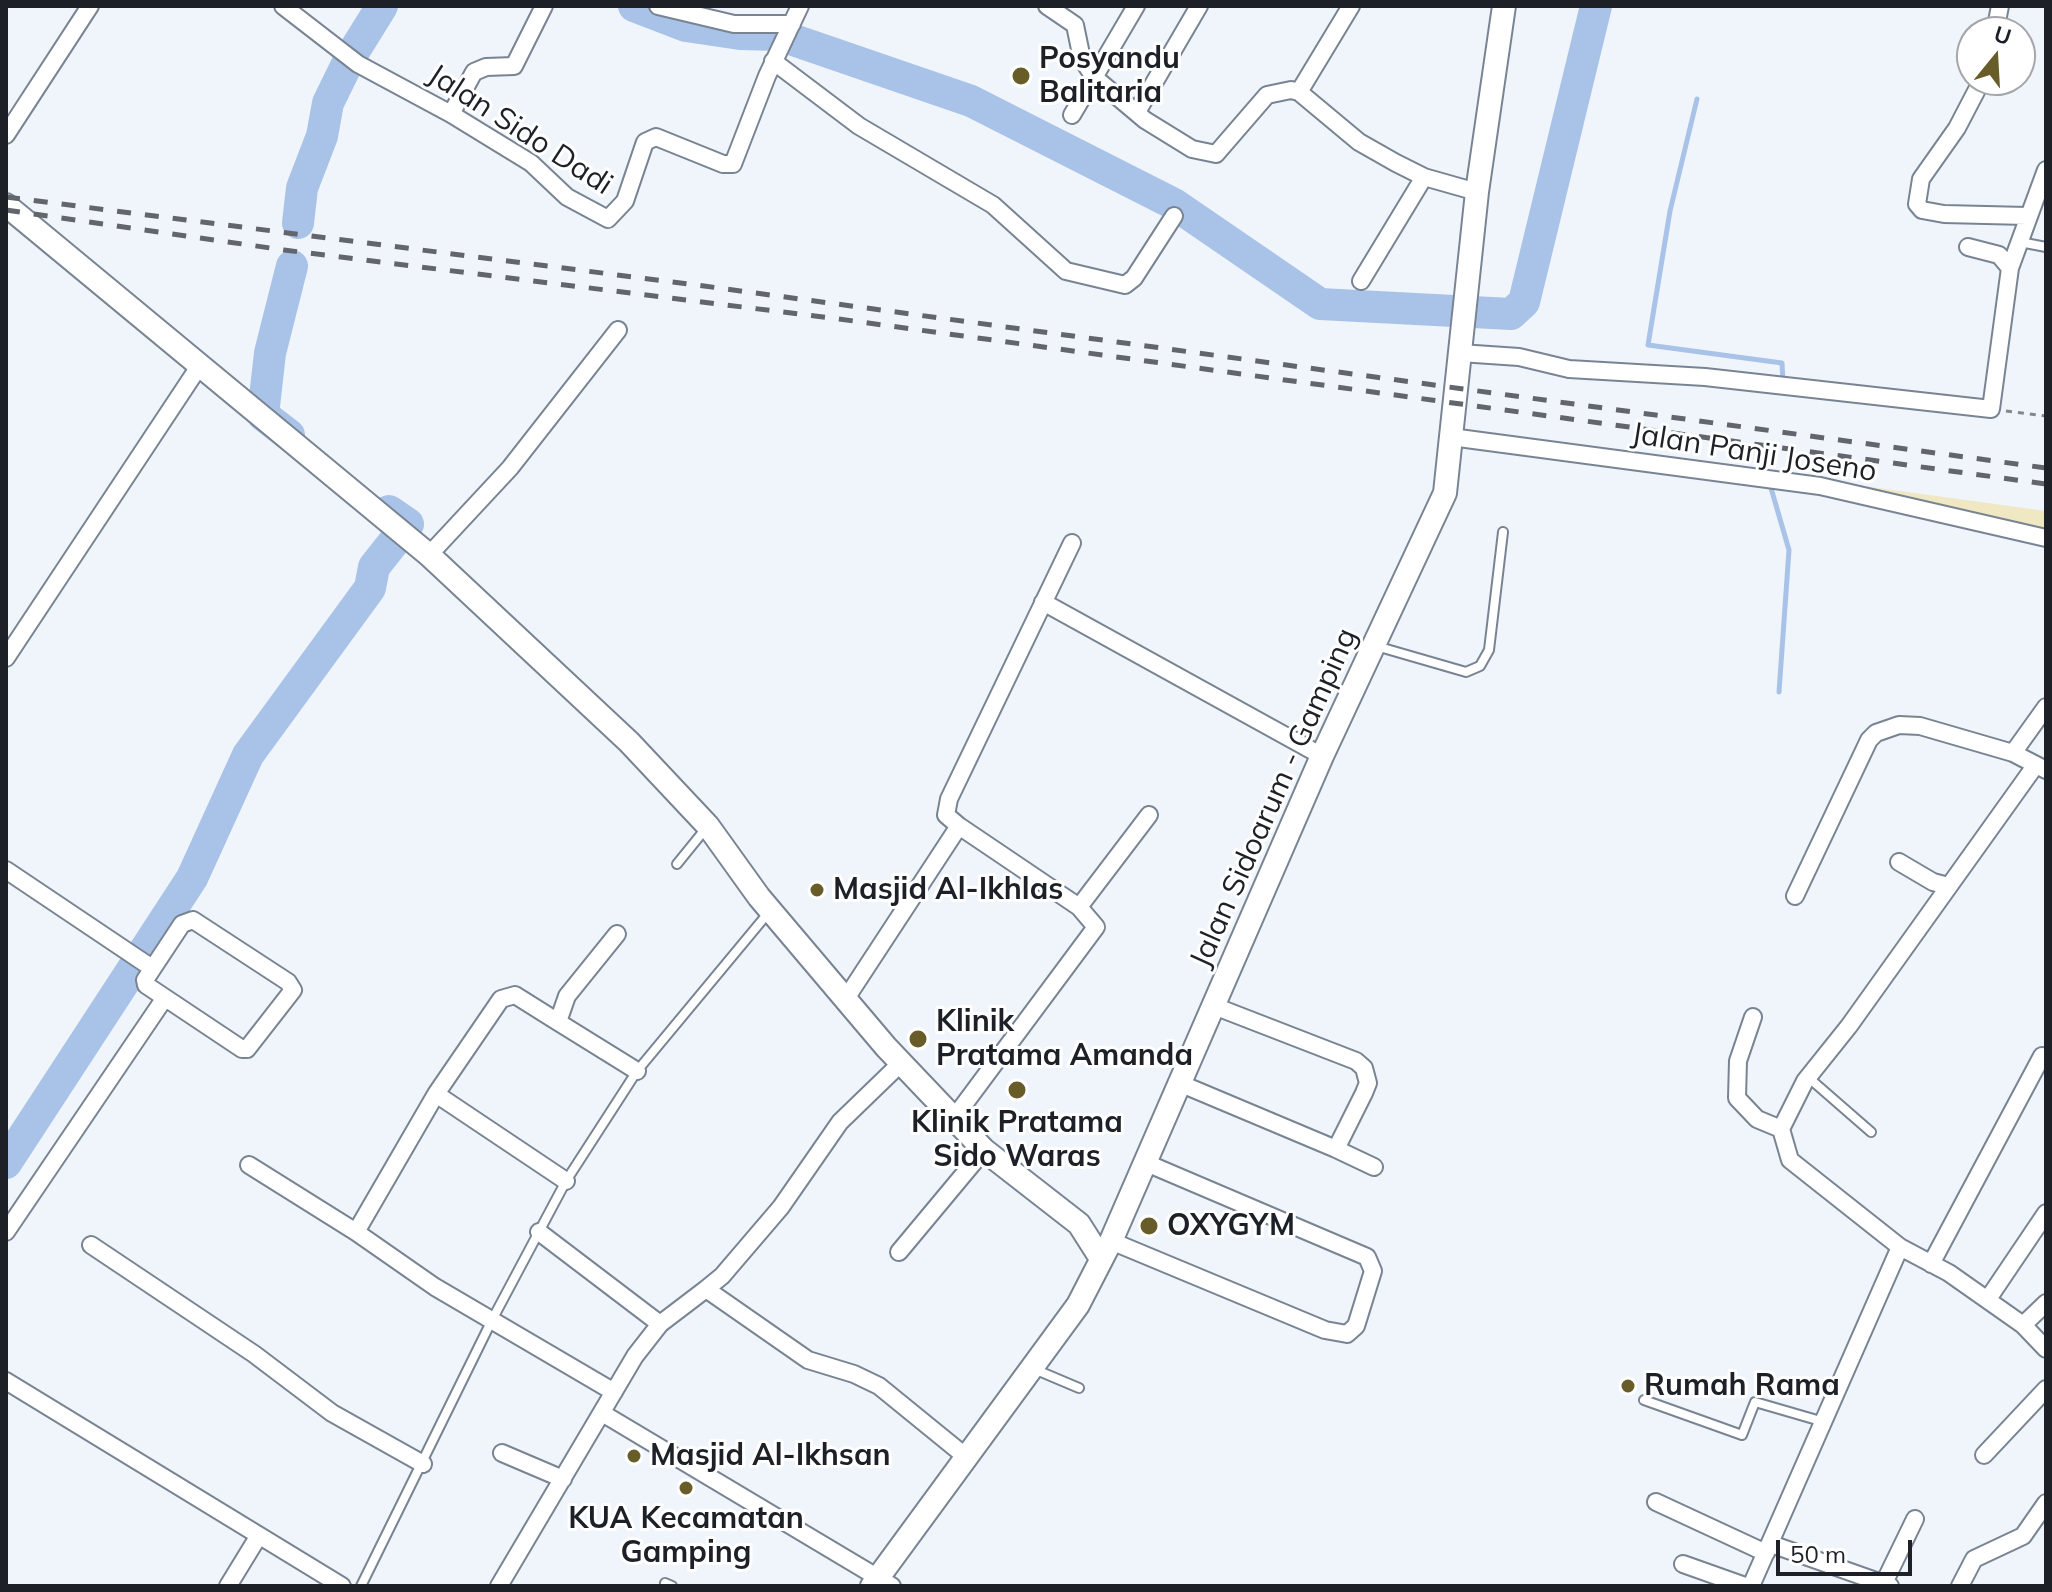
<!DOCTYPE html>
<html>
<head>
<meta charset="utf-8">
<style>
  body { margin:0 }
  #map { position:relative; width:2052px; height:1592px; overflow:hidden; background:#f0f5fc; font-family:Mulish,sans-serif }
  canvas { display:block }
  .frame { position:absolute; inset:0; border:8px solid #1d2127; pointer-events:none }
  .north { position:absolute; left:1956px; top:16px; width:80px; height:80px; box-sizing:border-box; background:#fff; border:2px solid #a5a6a9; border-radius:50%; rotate:18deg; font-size:22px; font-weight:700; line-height:32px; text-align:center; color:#1d2127 }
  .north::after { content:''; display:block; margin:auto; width:28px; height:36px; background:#685d29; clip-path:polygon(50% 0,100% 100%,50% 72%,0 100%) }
  .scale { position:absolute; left:1776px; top:1540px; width:136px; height:36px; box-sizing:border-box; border:4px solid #1d2127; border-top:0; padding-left:10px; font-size:24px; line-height:28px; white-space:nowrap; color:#1d2127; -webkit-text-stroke:6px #fff; paint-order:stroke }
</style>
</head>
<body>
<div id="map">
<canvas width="2052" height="1592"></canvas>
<div class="frame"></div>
<div class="north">U</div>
<div class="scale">50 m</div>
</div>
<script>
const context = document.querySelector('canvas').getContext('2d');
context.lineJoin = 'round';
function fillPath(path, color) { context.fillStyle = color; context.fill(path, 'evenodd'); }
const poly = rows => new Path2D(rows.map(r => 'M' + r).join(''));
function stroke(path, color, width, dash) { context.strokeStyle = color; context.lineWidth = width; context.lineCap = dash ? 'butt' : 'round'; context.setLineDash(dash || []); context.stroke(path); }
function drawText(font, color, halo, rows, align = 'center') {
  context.font = font + ' Mulish,sans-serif'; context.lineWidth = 6; context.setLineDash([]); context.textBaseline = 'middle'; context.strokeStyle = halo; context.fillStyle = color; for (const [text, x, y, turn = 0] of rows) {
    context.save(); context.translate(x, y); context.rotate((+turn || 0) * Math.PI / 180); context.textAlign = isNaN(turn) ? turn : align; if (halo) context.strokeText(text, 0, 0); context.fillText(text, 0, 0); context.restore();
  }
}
fillPath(poly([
  [1813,479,2046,511,2046,532]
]), '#f0e8c3');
stroke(poly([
  [1697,99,1670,211,1648,345,1782,363,1783,382],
  [1771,488,1789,550,1779,692]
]), '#a9c3e8', 5);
stroke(poly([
  [634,6,686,26,740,34,779,35,971,101,1174,204,1320,304,1511,314,1524,302,1596,6],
  [298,223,302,188,322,136,328,103,351,56,382,6],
  [289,435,263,415,270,353,292,266],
  [6,1163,192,878,248,755,370,588,374,567,408,524,389,511]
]), '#a9c3e8', 32);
const lane = poly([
  [2020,242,2046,247],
  [1376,646,1466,672,1480,666,1489,650,1503,532],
  [677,864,707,827],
  [1809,1078,1871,1132],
  [1034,1369,1079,1388],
  [1644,1400,1742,1435,1755,1402,1824,1422],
  [665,1583,672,1586],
  [361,1586,492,1320,566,1181,637,1071,769,912]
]);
const street = poly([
  [283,6,358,64,451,114,531,163,567,197,608,219,625,201,645,142,656,137,723,164,733,164,767,76,800,6],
  [658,6,734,24,792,24],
  [1047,6,1075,25,1082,59,1094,77,1145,120,1192,149,1216,154,1267,95,1291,90,1299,92,1359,142,1396,163,1424,177,1477,192],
  [1995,32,2000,6],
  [773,61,859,126,993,205,1066,271,1125,285,1134,278,1174,216],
  [1982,80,1957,128,1921,179,1917,204,1922,210,1944,214,2027,216],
  [1299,92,1351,6],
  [1137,112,1199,6],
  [451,114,474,72,486,67,514,66,544,6],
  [1072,115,1136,6],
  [6,135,90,6],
  [2010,268,2046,170],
  [1361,281,1424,177],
  [1460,353,1519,357,1569,369,1705,377,1991,409,2010,268,1999,255,1968,247],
  [1451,437,1820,486,2046,538],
  [429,555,510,468,618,330],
  [1043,602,1322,756],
  [6,658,200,365],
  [2013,753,2046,707],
  [1899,862,1933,882,1948,886],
  [6,870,152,968],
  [1795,896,1869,740,1876,733,1899,725,1920,726,2013,753,2046,770],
  [1079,907,1149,815],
  [193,920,288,982,293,990,247,1049,242,1049,146,985,145,980,182,924,193,920],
  [845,1000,959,826,946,815,949,799,1072,543],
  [1214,1006,1356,1061,1364,1068,1368,1083,1364,1093,1336,1149,1374,1167],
  [1753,1017,1738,1061,1737,1098,1757,1119,1781,1129],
  [558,1022,637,1071],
  [1179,1083,1336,1149],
  [436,1094,566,1181],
  [954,1118,1096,927,1079,907,959,826],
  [249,1165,356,1232,435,1287,614,1392],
  [6,1232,164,999],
  [356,1232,436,1094,501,999,515,995,558,1022,567,996,617,934],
  [539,1232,660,1324],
  [1111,1241,1325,1330,1347,1334,1356,1326,1373,1271,1367,1257,1144,1162],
  [91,1245,254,1354,332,1413,423,1464],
  [1900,1247,1790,1160,1781,1129,1805,1081,1849,1026,2035,766],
  [899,1252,984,1150],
  [1931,1264,2042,1056],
  [706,1289,722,1276,781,1207,840,1122,901,1063],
  [1988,1299,2046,1213],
  [2023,1325,2046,1349],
  [6,1381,342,1586],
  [602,1413,892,1586],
  [502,1453,563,1479],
  [1984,1455,2046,1389],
  [1656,1502,1766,1553],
  [1771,1544,1890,1586],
  [1683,1564,1745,1586],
  [1884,1583,1915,1519],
  [228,1586,258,1537],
  [499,1586,635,1356,660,1324,706,1289,808,1360,854,1374,879,1386,965,1456],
  [1751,1586,1900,1247,1949,1273,2023,1325,2046,1303],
  [1960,1586,1974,1559,2023,1536,2046,1503]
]);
const secondary = poly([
  [6,205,429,555,629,742,708,826,759,897,886,1047,984,1150,1079,1224,1100,1257],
  [872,1586,1078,1305,1111,1241,1322,756,1445,493,1477,192,1504,6]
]);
stroke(lane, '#798493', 12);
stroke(street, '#798493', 20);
stroke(secondary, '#798493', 26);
stroke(poly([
  [2006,411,2046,416]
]), '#82878d', 3, [6, 6]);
stroke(lane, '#fff', 8);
stroke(street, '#fff', 16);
stroke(secondary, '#fff', 22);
stroke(poly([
  [6,197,704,286,2046,468],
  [6,210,284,250,839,319,2046,484]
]), '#62666c', 5, [14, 14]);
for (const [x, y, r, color] of [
  [1021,76,10,"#685d29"],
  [817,890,8,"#685d29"],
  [918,1039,10,"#685d29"],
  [1017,1090,10,"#685d29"],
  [1149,1226,10,"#685d29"],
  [1628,1386,8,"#685d29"],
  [634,1456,8,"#685d29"],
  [686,1488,8,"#685d29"]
]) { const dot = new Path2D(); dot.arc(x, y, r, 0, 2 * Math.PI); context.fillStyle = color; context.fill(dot); stroke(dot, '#fff', 3); }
drawText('bold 30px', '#1d2127', '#fff', [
  ["Posyandu",1039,59],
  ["Balitaria",1039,93],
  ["Masjid Al-Ikhlas",833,890],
  ["Klinik",936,1022],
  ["Pratama Amanda",936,1056],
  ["Klinik Pratama",1017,1123,"center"],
  ["Sido Waras",1017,1157,"center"],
  ["OXYGYM",1167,1226],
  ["Rumah Rama",1644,1386],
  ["Masjid Al-Ikhsan",650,1456],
  ["KUA Kecamatan",686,1519,"center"],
  ["Gamping",686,1553,"center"]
], 'left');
drawText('30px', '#1d2127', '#fff', [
  ["Jalan Sido Dadi",520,130,33],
  ["Jalan Panji Joseno",1754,453,9],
  ["Jalan Sidoarum - Gamping",1274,798,-66]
]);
</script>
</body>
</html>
